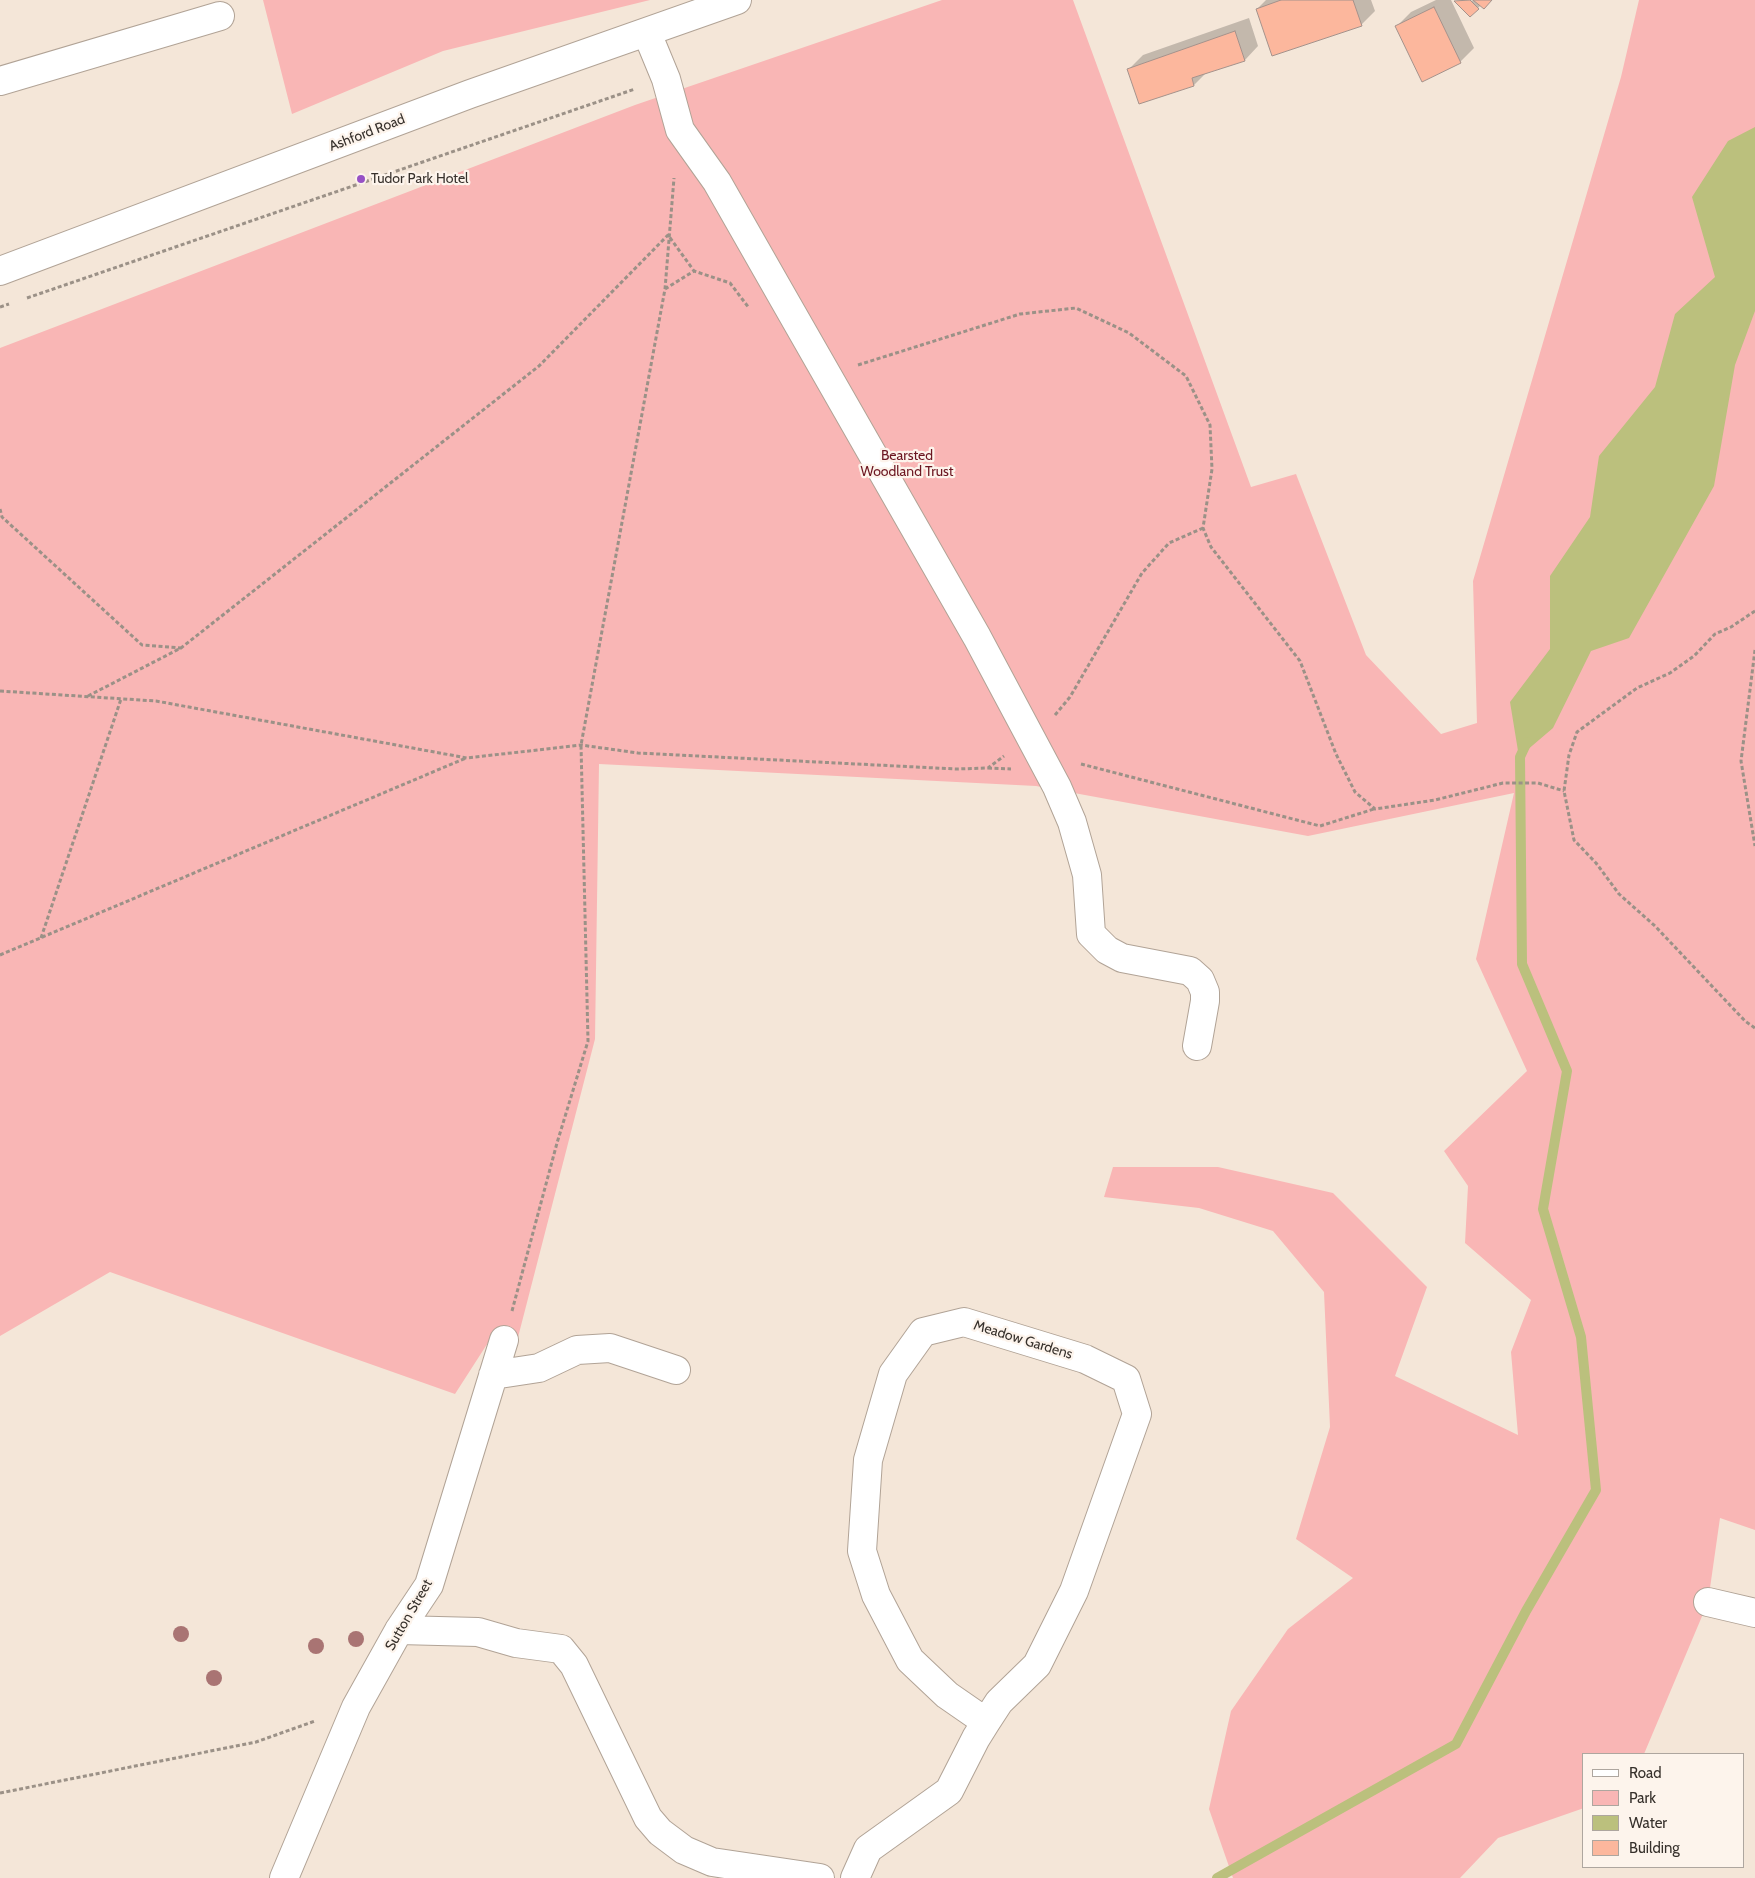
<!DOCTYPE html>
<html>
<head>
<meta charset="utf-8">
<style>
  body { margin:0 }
  #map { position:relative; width:1755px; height:1878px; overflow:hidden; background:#f4e6d8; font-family:Cabin,sans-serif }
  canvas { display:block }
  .legend { position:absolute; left:1582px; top:1753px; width:162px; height:115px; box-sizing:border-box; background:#fdf4ec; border:1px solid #aea69f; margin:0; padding:6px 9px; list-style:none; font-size:15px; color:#37312c }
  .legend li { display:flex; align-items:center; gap:10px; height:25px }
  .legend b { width:25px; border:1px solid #aea69f }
</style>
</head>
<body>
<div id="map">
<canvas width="1755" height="1878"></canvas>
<ul class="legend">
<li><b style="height:6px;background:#fff"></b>Road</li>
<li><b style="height:14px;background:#f9b6b5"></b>Park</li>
<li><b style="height:14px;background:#bbc07d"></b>Water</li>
<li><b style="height:14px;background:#fcb79d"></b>Building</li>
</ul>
</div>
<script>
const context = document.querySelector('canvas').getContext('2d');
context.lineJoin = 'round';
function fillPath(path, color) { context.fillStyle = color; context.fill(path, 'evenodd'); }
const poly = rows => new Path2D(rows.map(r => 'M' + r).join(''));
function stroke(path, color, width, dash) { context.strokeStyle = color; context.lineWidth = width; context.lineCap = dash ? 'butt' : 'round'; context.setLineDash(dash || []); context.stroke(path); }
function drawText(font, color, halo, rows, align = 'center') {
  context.font = font + ' Cabin,sans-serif'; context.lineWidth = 4.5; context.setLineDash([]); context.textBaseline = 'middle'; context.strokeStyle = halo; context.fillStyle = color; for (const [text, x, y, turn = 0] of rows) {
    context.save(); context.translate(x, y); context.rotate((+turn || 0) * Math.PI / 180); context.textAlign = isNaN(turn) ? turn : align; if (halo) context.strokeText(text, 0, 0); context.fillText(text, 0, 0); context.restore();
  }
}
fillPath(poly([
  [263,0,650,0,443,51,292,114],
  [942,0,1073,0,1251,487,1296,474,1366,655,1441,734,1477,723,1473,581,1621,77,1639,0,1755,0,1755,1530,1720,1518,1708,1602,1644,1754,1584,1754,1584,1808,1498,1838,1460,1878,1233,1878,1209,1809,1231,1711,1288,1629,1353,1578,1296,1539,1330,1427,1324,1292,1273,1231,1199,1208,1104,1197,1113,1167,1218,1167,1333,1193,1427,1287,1395,1376,1518,1435,1511,1352,1531,1300,1465,1243,1468,1186,1444,1151,1527,1071,1476,959,1514,793,1308,836,1036,786,599,764,595,1039,516,1345,491,1338,455,1394,110,1272,0,1336,0,348,635,105]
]), '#f9b6b5');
fillPath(poly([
  [1755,127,1755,311,1735,365,1714,486,1629,638,1591,651,1553,728,1519,757,1510,702,1550,649,1550,576,1590,517,1599,456,1655,387,1675,314,1715,277,1692,197,1728,141]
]), '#bbc07d');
fillPath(poly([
  [1266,0,1371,0,1375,11,1361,25,1257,9],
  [1436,0,1451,0,1474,48,1460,62,1397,26,1411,12],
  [1491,0,1481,5,1470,16,1455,1],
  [1249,18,1258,46,1245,60,1207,72,1194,85,1140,103,1129,69,1143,55]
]), '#0003');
stroke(poly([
  [1217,1878,1456,1744,1526,1611,1596,1490,1581,1337,1543,1209,1567,1071,1522,964,1520,757,1527,742]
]), '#bbc07d', 10);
const building = poly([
  [1281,0,1353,0,1362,26,1272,56,1256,9,1281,0],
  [1470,0,1479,9,1470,17,1454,1,1470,0],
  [1473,0,1492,0,1484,9,1473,0],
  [1434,7,1461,63,1422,82,1395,26,1434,7],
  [1235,31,1245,61,1192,78,1194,86,1139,104,1127,69,1235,31]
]);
fillPath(building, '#fcb79d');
stroke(building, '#a4928b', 1);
const minor = poly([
  [647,33,666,79,680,130,717,182,782,296,977,637,1057,787,1072,822,1087,875,1091,934,1107,950,1122,958,1190,971,1200,980,1205,992,1205,1001,1197,1046],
  [0,81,220,16],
  [493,1375,539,1368,577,1350,610,1348,676,1370],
  [1708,1602,1755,1613],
  [399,1630,478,1632,516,1643,561,1649,574,1665,648,1818,660,1832,684,1850,712,1862,820,1878],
  [284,1878,356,1707,399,1630,429,1585,504,1340],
  [855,1878,868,1849,949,1791,976,1738,986,1722,999,1702,1037,1665,1074,1591,1137,1414,1126,1379,1085,1359,964,1322,923,1332,893,1374,868,1460,862,1551,876,1595,910,1660,947,1695,986,1722]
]);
const major = poly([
  [0,271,470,94,737,0]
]);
stroke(minor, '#b1a396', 30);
stroke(major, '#b1a396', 30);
stroke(poly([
  [665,289,694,271,730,283,749,308],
  [27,298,635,89],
  [0,307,9,304],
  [858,365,1020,314,1076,308,1129,333,1186,376,1210,425,1212,469,1203,528,1211,547,1300,661,1336,754,1355,792,1375,809,1435,800,1503,783,1538,783,1564,791],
  [0,509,2,517,142,645,181,648],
  [1755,611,1731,627,1715,634,1694,656,1670,673,1637,688,1577,732,1569,755,1564,791,1574,840,1596,863,1619,894,1655,926,1745,1021,1755,1028],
  [1755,650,1741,761,1755,846],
  [0,691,156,701,467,758,581,745,638,753,956,769,988,768,1004,756],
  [88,696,181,648,539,366,668,235,694,271],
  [1055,715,1070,697,1142,573,1169,543,1203,528],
  [1081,764,1320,826,1374,809],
  [988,768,1011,769],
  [41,938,121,699],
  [0,955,466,758],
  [512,1311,557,1143,588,1041,581,745,665,289,674,178],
  [0,1793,256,1742,315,1721]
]), '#9b9187', 3, [4, 2.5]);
stroke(minor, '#fff', 28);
stroke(major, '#fff', 28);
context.fillStyle = '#a97473';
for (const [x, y] of [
  [181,1634],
  [356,1639],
  [316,1646],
  [214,1678]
]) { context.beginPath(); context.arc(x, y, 8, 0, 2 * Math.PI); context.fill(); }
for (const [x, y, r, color] of [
  [361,179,5,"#9751c5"]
]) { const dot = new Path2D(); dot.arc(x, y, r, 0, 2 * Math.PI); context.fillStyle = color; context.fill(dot); stroke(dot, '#fdf4ec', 2); }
drawText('14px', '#37312c', '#fdf4ec', [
  ["Ashford Road",367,133,-21],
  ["Meadow Gardens",1023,1340,17],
  ["Sutton Street",409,1615,-60]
]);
drawText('14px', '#37312c', '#fdf4ec', [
  ["Tudor Park Hotel",371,179]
], 'left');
drawText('14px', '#6c1621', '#fdf4ec', [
  ["Bearsted",907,456],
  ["Woodland Trust",907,472]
]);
</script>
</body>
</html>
